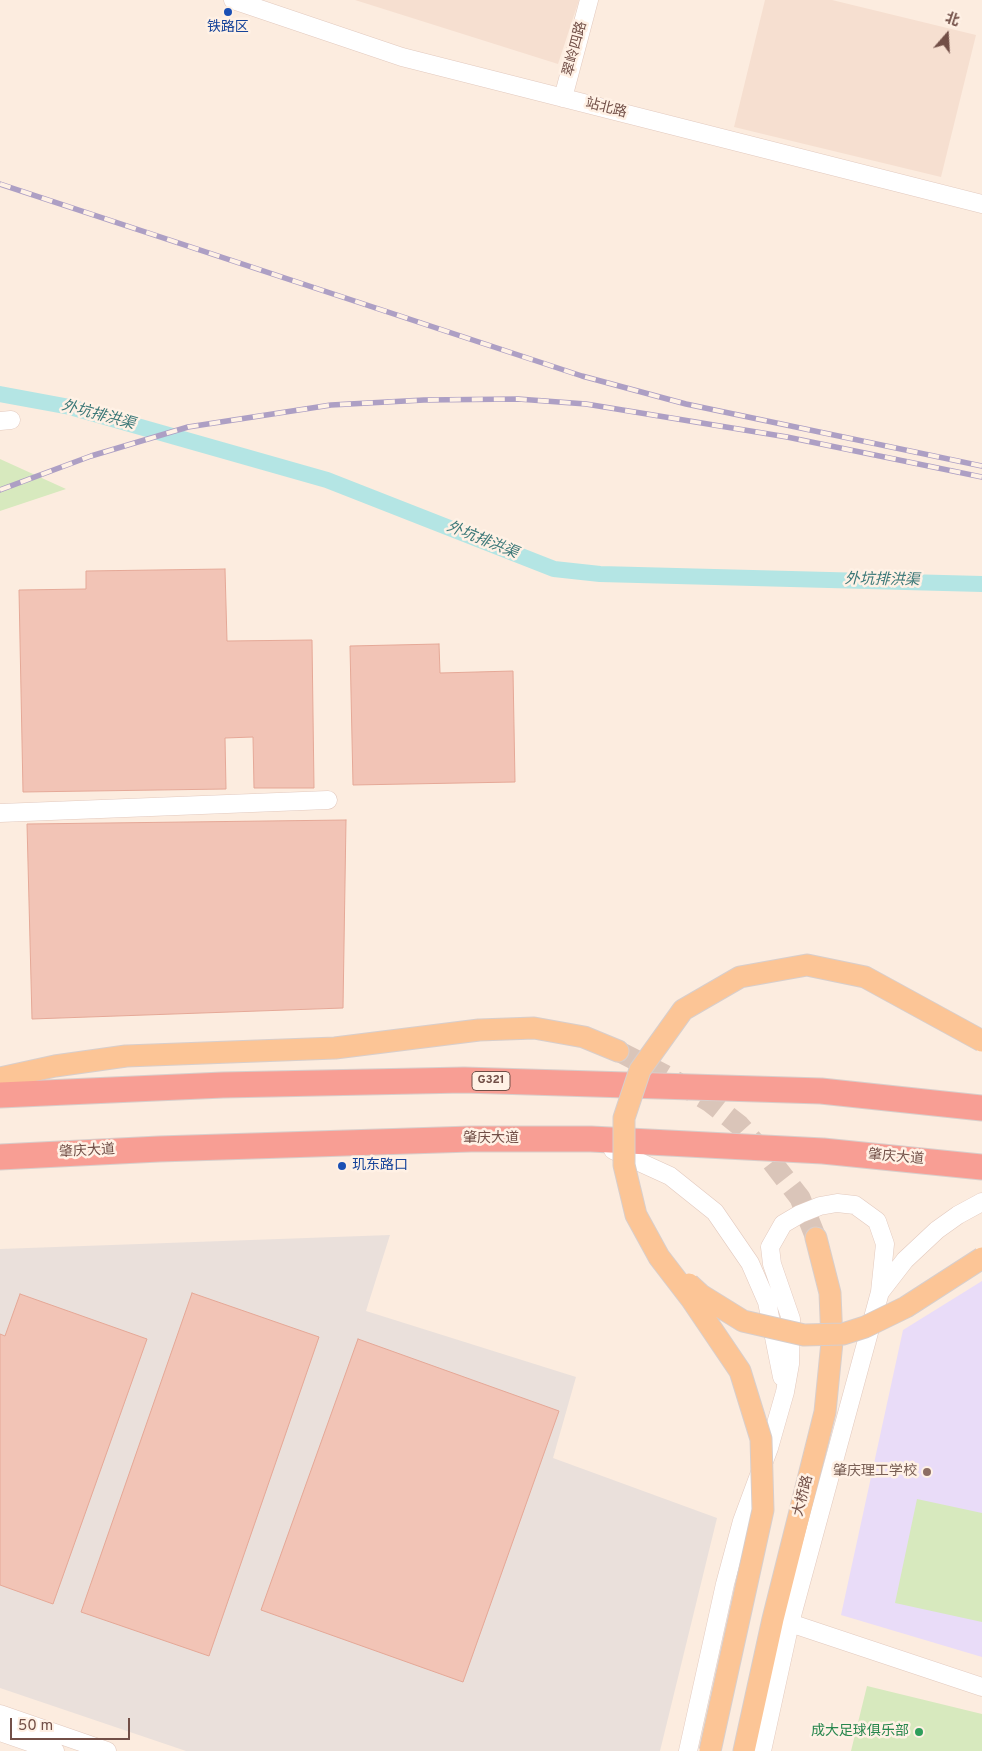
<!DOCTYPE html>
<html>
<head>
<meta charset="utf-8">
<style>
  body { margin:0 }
  #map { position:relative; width:982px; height:1751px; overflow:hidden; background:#fcecdf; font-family:Overpass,"Noto Sans SC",sans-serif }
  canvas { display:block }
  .north { position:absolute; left:922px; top:10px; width:50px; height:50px; -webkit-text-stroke:4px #fff1e5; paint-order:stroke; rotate:19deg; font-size:14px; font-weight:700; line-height:20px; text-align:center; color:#724f47 }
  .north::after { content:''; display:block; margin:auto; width:18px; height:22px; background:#724f47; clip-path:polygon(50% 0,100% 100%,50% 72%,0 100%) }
  .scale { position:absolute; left:10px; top:1718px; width:120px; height:22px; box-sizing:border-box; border:2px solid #724f47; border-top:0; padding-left:6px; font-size:15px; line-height:18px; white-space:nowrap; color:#724f47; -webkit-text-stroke:4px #fff1e5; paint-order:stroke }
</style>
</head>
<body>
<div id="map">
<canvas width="982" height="1751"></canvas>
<div class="north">北</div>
<div class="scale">50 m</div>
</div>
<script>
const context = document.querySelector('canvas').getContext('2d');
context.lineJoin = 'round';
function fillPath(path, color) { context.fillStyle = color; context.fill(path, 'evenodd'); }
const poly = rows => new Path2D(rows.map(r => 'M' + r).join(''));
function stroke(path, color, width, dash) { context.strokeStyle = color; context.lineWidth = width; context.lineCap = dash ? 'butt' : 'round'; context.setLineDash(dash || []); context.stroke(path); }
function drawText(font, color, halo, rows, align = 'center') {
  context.font = font + ' Overpass,"Noto Sans SC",sans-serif'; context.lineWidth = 5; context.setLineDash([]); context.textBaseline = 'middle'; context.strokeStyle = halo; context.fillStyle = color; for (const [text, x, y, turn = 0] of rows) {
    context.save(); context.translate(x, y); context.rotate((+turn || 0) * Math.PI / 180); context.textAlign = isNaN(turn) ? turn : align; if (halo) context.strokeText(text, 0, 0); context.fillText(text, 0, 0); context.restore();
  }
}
fillPath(poly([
  [355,0,579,0,558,64],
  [765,0,832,0,976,35,941,177,734,127]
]), '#f6dfd0');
fillPath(poly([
  [390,1235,366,1311,576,1377,553,1458,717,1518,660,1751,186,1751,0,1688,0,1249]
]), '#eae0db');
fillPath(poly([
  [982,1281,982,1657,841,1615,903,1330]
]), '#e9dcf8');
fillPath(poly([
  [0,459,66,489,0,511],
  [917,1499,982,1513,982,1622,895,1603],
  [867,1686,982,1714,982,1751,851,1751]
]), '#d7e9be');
stroke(poly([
  [0,394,70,407,327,480,554,569,600,574,982,584]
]), '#b4e5e4', 16);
const building = poly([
  [225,569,227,641,312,640,314,788,254,788,253,737,225,738,226,789,23,792,19,590,86,589,86,571,225,569],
  [439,644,440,673,513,671,515,782,353,785,350,646,439,644],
  [346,820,343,1008,32,1019,27,824,346,820],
  [192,1293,319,1337,209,1656,81,1612,192,1293],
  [20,1294,147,1339,53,1604,0,1585,0,1334,5,1336,20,1294],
  [358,1339,559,1411,463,1682,261,1610,358,1339]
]);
fillPath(building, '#f2c4b6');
stroke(building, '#e5a897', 1);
stroke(poly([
  [618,1051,663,1074,710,1102,739,1125,772,1162,800,1198,816,1238]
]), '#dac5b9', 21, [21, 11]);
const minor = poly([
  [233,0,402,57,982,204],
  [563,98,589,0],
  [0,421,11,420],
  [0,813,328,800],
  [613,1150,670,1176,715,1212,750,1263,767,1302,782,1377],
  [881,1291,905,1260,937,1230,958,1215,982,1202],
  [790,1623,982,1687],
  [0,1714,107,1751],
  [0,1732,55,1751],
  [688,1751,725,1584,742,1521,769,1448,785,1392,790,1364,791,1319,772,1264,770,1247,783,1224,800,1214,820,1206,837,1203,855,1205,877,1221,885,1244,880,1292,790,1623,762,1751]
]);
const major = poly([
  [0,1078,55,1066,126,1056,335,1048,479,1030,534,1028,584,1037,618,1051],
  [744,1751,773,1619,825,1412,832,1342,830,1293,816,1238]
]);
const highway = poly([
  [0,1095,223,1085,464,1080,821,1091,982,1108],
  [0,1157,159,1149,471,1139,591,1139,823,1151,982,1167]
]);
stroke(minor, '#e2c9be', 19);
stroke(major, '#d8cecb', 23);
stroke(highway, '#d8cecb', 27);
stroke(minor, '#fff', 18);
stroke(major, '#fcc596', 21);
stroke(highway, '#f89e94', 25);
const rail = poly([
  [0,184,582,376,686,404,982,466],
  [0,490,91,456,188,427,331,405,424,400,518,399,586,404,787,437,982,477]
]);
stroke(rail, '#ad9fc4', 5.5);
stroke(rail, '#fff1e5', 4, [11]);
const majorBridge = poly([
  [689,1284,701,1295,743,1321,804,1335,843,1334,865,1327,906,1307,982,1258],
  [710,1751,763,1510,761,1439,740,1371,692,1300,659,1257,636,1215,624,1165,624,1118,640,1070,683,1010,740,977,807,965,865,977,982,1041]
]);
stroke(majorBridge, '#d8cecb', 23, []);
stroke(majorBridge, '#fcc596', 21);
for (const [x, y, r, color] of [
  [228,12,5,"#1a4fb4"],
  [342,1166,5,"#1a4fb4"],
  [927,1472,5,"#8d6e63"],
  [919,1732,5,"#2e9e5b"]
]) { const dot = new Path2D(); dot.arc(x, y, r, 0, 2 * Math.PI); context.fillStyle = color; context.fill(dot); stroke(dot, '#fff1e5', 2); }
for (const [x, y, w] of [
  [491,1081,38]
]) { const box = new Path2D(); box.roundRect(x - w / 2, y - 9.5, w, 19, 4); context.fillStyle = '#fff1e5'; context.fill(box); stroke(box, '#724f47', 1); }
drawText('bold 12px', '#724f47', null, [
  ["G321",491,1081]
]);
drawText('14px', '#164399', '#fff1e5', [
  ["铁路区",228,28],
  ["玑东路口",352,1166,"left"]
]);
drawText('14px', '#724f47', '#fff1e5', [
  ["翠岭四路",576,49,-75],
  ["站北路",606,109,14],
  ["肇庆大道",491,1139],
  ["肇庆大道",87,1152,-3],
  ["肇庆大道",896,1158,5],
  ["大桥路",804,1496,-76]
]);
drawText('14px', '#785e54', '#fff1e5', [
  ["肇庆理工学校",917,1472]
], 'right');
drawText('14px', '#27864d', '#fff1e5', [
  ["成大足球俱乐部",909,1732]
], 'right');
drawText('italic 15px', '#3b7878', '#fff1e5', [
  ["外坑排洪渠",98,416,15],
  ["外坑排洪渠",482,541,22],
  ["外坑排洪渠",882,581,1]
]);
</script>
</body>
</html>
